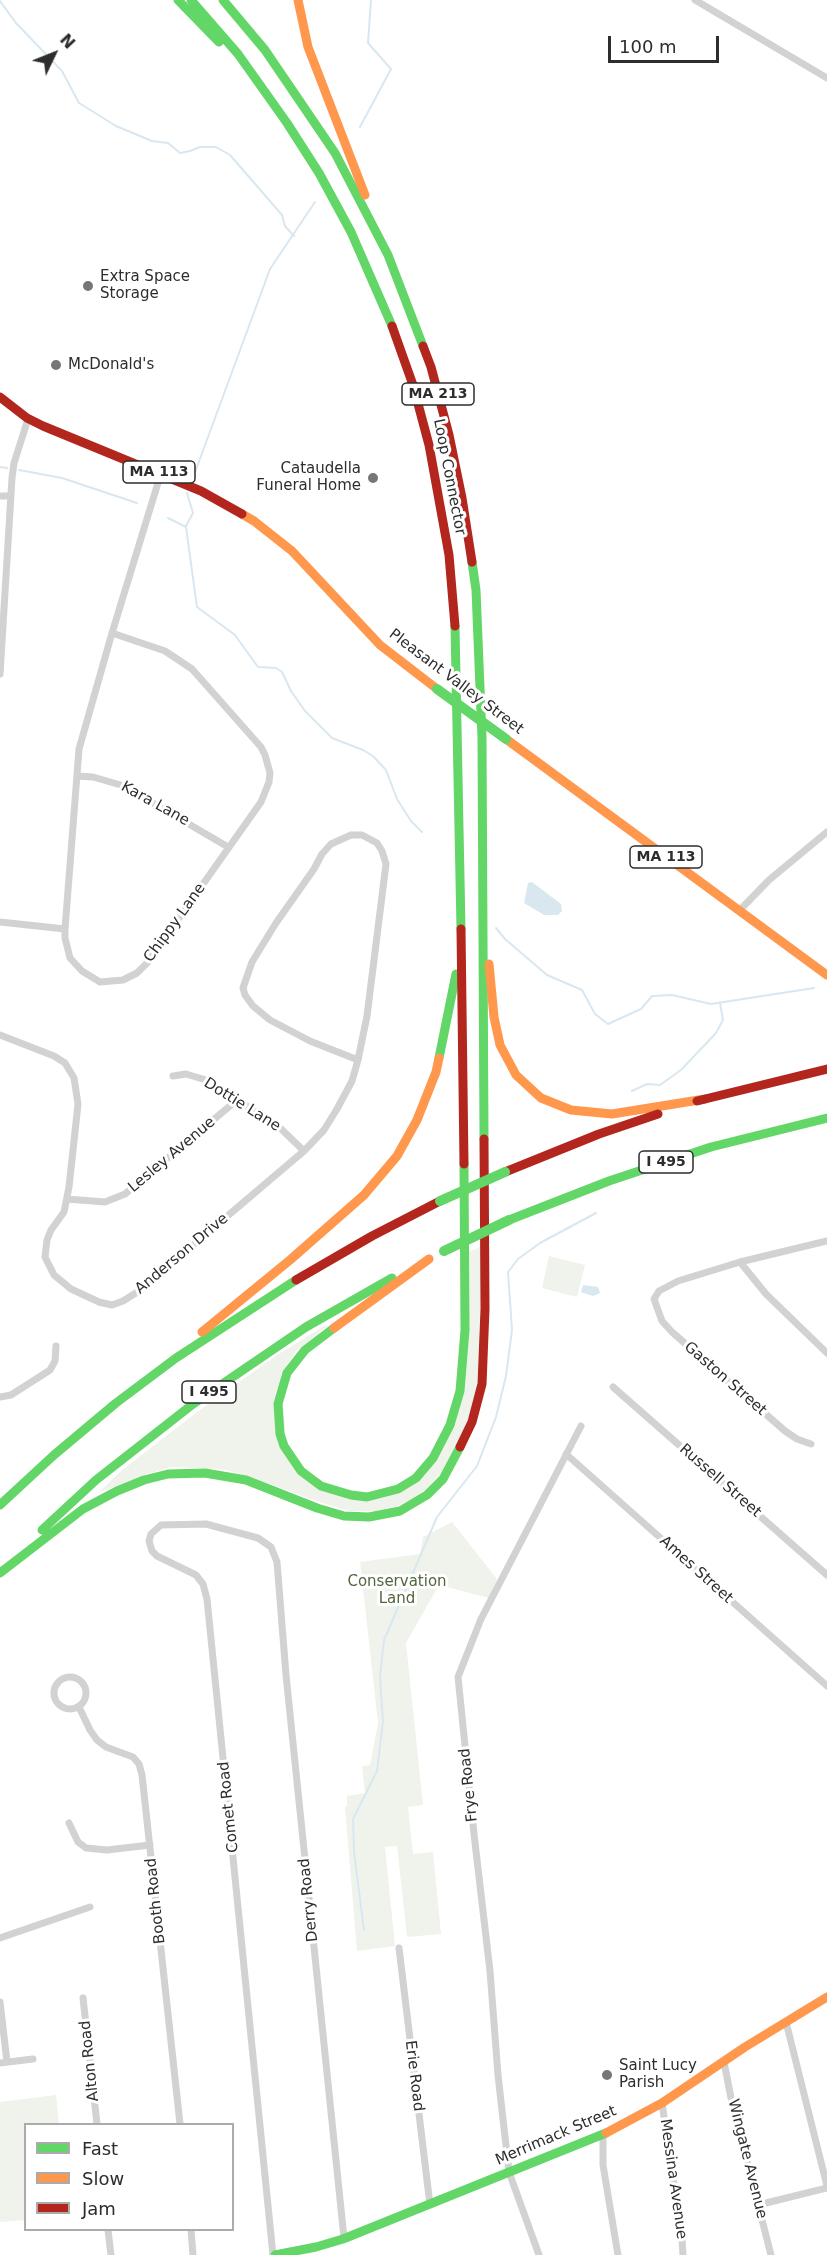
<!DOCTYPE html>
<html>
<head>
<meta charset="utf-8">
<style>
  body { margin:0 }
  #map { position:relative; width:827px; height:2255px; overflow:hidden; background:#fff; font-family:"DejaVu Sans",sans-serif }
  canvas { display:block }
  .legend { position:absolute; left:24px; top:2123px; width:210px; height:108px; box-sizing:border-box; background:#fff; border:2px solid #ababab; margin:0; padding:8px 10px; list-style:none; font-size:18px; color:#2d2d2d }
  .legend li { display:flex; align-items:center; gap:12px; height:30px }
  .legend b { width:30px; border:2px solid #ababab }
  .north { position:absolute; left:24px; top:24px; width:60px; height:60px; -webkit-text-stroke:4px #fff; paint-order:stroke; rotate:47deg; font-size:16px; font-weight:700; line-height:24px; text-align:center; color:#2d2d2d }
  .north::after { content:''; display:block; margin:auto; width:21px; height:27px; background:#2d2d2d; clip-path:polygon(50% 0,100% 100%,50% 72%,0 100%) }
  .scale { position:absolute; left:608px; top:36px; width:111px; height:27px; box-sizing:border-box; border:3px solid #2d2d2d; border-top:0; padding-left:8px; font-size:18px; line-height:21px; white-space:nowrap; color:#2d2d2d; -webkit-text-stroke:4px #fff; paint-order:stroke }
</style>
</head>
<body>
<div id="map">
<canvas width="827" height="2255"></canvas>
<ul class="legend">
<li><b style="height:8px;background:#63d668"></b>Fast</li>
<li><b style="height:8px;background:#ff974d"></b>Slow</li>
<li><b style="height:8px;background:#b3261e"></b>Jam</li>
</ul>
<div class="north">N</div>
<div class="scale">100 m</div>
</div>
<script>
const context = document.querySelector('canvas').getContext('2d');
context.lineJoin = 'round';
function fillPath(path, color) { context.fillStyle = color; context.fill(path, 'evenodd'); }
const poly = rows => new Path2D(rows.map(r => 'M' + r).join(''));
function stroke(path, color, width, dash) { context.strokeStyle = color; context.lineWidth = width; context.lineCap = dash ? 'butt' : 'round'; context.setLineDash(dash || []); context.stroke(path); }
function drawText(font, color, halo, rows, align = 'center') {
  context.font = font + ' "DejaVu Sans",sans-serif'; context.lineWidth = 6; context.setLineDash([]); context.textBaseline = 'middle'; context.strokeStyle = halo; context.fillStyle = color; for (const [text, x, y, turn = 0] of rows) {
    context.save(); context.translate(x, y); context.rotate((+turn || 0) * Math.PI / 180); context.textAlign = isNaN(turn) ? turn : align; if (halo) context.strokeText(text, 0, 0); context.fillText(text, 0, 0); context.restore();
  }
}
fillPath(poly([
  [482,1246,477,1396,451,1463,421,1494,400,1505,376,1511,349,1511,328,1505,248,1476,221,1469,171,1467,147,1474,98,1493,122,1470,197,1412,277,1355,326,1325,327,1326,295,1352,281,1375,287,1457,342,1496,408,1486,456,1422,469,1252],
  [549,1256,585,1265,577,1297,542,1288],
  [452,1522,497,1579,489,1598,439,1585,406,1643,423,1805,408,1807,413,1854,433,1852,441,1934,407,1937,397,1846,385,1847,395,1946,357,1951,345,1807,347,1806,347,1796,365,1793,362,1766,370,1765,378,1723,360,1562,420,1554,423,1537],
  [56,2095,59,2124,26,2124,25,2220,0,2222,0,2102]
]), '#f0f3ec');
fillPath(poly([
  [532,882,561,904,562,911,558,915,544,915,524,903,528,883],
  [583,1285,598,1287,600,1293,593,1296,581,1292]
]), '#d9e7f0');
stroke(poly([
  [0,1,16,23,62,71,79,103,116,126,152,141,168,143,180,153,190,151,200,147,216,147,230,155,282,215,285,226,294,236],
  [360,127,391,69,368,43,371,0],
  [0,467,7,468],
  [19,470,62,478,137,503],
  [194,475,270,269,315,202],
  [168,518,186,527,197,607,235,635,258,667,276,668,282,672,291,691,305,711,332,738,363,750,373,756,386,770,397,799,411,821,422,832],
  [186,526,193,513,187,493],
  [496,928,505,939,547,975,582,990,595,1014,608,1024,641,1009,652,996,672,995,711,1004,814,988],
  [632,1091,647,1084,660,1085,681,1070,716,1033,723,1020,720,1003],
  [364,1930,354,1852,353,1819,377,1771,383,1721,380,1677,384,1640,437,1517,477,1466,496,1417,506,1376,512,1330,508,1272,518,1259,540,1243,596,1213]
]), '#d9e7f0', 2);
stroke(poly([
  [695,0,827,78],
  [0,496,11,496],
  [112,633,165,651,192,669,261,747,265,755,270,773,269,782,261,802,148,962,137,973,123,980,100,982,82,971,70,958,65,938,65,929,79,749,112,633],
  [112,633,161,473],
  [0,674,12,478,14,463,28,419],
  [77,776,93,777,124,786,228,847],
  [351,835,362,835,377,843,382,851,386,864,367,1016,358,1060,310,1041,270,1020,253,1006,245,995,243,988,252,962,276,923,314,869,322,854,331,844,351,835],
  [739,911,769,880,827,832],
  [0,922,65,929],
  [0,1035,54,1056,65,1063,74,1078,78,1104,69,1187,64,1212,51,1230,47,1240,45,1257,54,1275,71,1289,99,1302,112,1305,123,1301,139,1291,304,1151,324,1130,337,1109,352,1081,358,1060],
  [173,1076,186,1074,206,1080,278,1126,304,1151],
  [67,1199,105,1202,125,1194,237,1100],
  [740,1262,766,1294,827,1353],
  [613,1387,827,1575],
  [0,1397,11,1395,50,1370,55,1361,56,1346],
  [811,1444,797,1439,785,1431,672,1332,662,1321,654,1299,659,1291,678,1281,740,1262,827,1241],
  [566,1454,827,1686],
  '54 1693a16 16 0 1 1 32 0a16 16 0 1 1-32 0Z',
  [79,1707,90,1730,97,1740,106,1747,133,1757,139,1764,142,1775,180,2124],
  [69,1823,78,1842,86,1848,107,1850,150,1845],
  [0,1938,90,1907],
  [399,1948,430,2205],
  [83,1998,97,2124],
  [0,2002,7,2062],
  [786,2022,827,2186],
  [724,2062,731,2098,771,2255],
  [0,2063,33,2059],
  [662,2103,682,2239,683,2255],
  [603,2135,603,2165,618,2255],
  [758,2205,827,2188],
  [108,2230,111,2255],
  [191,2230,193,2255],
  [273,2255,207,1599,203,1584,196,1575,157,1556,152,1551,149,1541,151,1534,161,1525,206,1524,258,1538,271,1547,277,1562,286,1675,344,2238],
  [539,2255,509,2172,498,2075,490,1971,474,1834,458,1677,481,1619,581,1426]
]), '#d2d2d2', 7);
stroke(poly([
  [178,0,219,42],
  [191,0,238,54,287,123,319,173,351,232,392,326],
  [223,0,265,50,335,153,388,255,423,346],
  [472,562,476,590,482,737,484,1139],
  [455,626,461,929],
  [439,1058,456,974],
  [509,1220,609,1181,711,1147,827,1118],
  [334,1328,305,1350,287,1373,278,1404,280,1434,284,1446,301,1471,321,1486,351,1495,367,1497,398,1489,416,1478,433,1458,450,1425,460,1391,465,1330,464,1164],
  [0,1505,54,1455,116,1403,176,1358,296,1280],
  [42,1530,96,1480,193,1404,306,1327,392,1278],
  [0,1573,83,1509,117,1491,144,1480,168,1474,205,1473,246,1480,317,1508,344,1516,369,1517,400,1511,427,1495,443,1479,460,1447],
  [275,2255,316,2247,343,2239,606,2133]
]), '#63d668', 9);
stroke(poly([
  [298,0,308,47,365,195],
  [242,514,254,521,292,551,380,645,437,689],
  [506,739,827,975],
  [489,964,494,1017,500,1045,516,1075,541,1098,571,1110,612,1114,705,1099],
  [334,1328,429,1259],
  [202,1332,290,1260,364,1195,397,1156,417,1120,436,1072,439,1058],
  [606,2133,662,2103,745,2047,827,1997]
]), '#ff974d', 9);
stroke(poly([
  [392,326,413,385,429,445,449,555,455,626],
  [423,346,431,367,449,435,462,498,472,562],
  [0,397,27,418,43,426,201,491,242,514],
  [461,929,464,1164],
  [697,1101,827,1069],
  [505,1172,599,1134,658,1114],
  [296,1280,372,1236,440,1201],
  [460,1447,472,1422,482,1384,485,1309,484,1139]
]), '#b3261e', 9);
stroke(poly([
  [437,689,506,739],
  [440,1201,505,1172],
  [444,1251,509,1220]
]), '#63d668', 10);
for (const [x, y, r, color] of [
  [88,286,6,"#767676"],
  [56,365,6,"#767676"],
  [373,478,6,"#767676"],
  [607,2075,6,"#767676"]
]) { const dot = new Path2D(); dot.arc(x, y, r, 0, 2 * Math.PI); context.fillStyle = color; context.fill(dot); stroke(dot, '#fff', 2); }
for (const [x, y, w] of [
  [438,394,72],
  [159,472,72],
  [666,857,72],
  [666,1162,54],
  [209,1392,54]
]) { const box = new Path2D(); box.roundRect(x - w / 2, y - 11, w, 22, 4.5); context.fillStyle = '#fff'; context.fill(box); stroke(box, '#2d2d2d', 1.5); }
drawText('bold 14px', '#2d2d2d', null, [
  ["MA 213",438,394],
  ["MA 113",159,472],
  ["MA 113",666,857],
  ["I 495",666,1162],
  ["I 495",209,1392]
]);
drawText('15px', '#2d2d2d', '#fff', [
  ["Extra Space",100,277],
  ["Storage",100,294],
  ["McDonald's",68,365],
  ["Cataudella",361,469,"right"],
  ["Funeral Home",361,486,"right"],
  ["Saint Lucy",619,2066],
  ["Parish",619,2083]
], 'left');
drawText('15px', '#2d2d2d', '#fff', [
  ["Loop Connector",449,477,79],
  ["Pleasant Valley Street",456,682,37],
  ["Kara Lane",155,804,29],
  ["Chippy Lane",175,923,-54],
  ["Dottie Lane",242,1105,32],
  ["Lesley Avenue",172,1155,-40],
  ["Anderson Drive",182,1254,-40],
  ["Gaston Street",725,1379,41],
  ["Russell Street",720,1481,41],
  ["Ames Street",696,1570,42],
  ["Frye Road",469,1785,-96],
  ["Comet Road",229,1807,-96],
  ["Derry Road",309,1900,-96],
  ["Booth Road",156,1901,-96],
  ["Alton Road",90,2061,-96],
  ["Erie Road",414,2076,83],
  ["Merrimack Street",556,2136,-23],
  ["Wingate Avenue",747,2159,76],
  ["Messina Avenue",673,2179,82]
]);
drawText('15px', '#51663d', '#fff', [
  ["Conservation",397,1582],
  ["Land",397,1599]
]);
</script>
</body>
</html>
